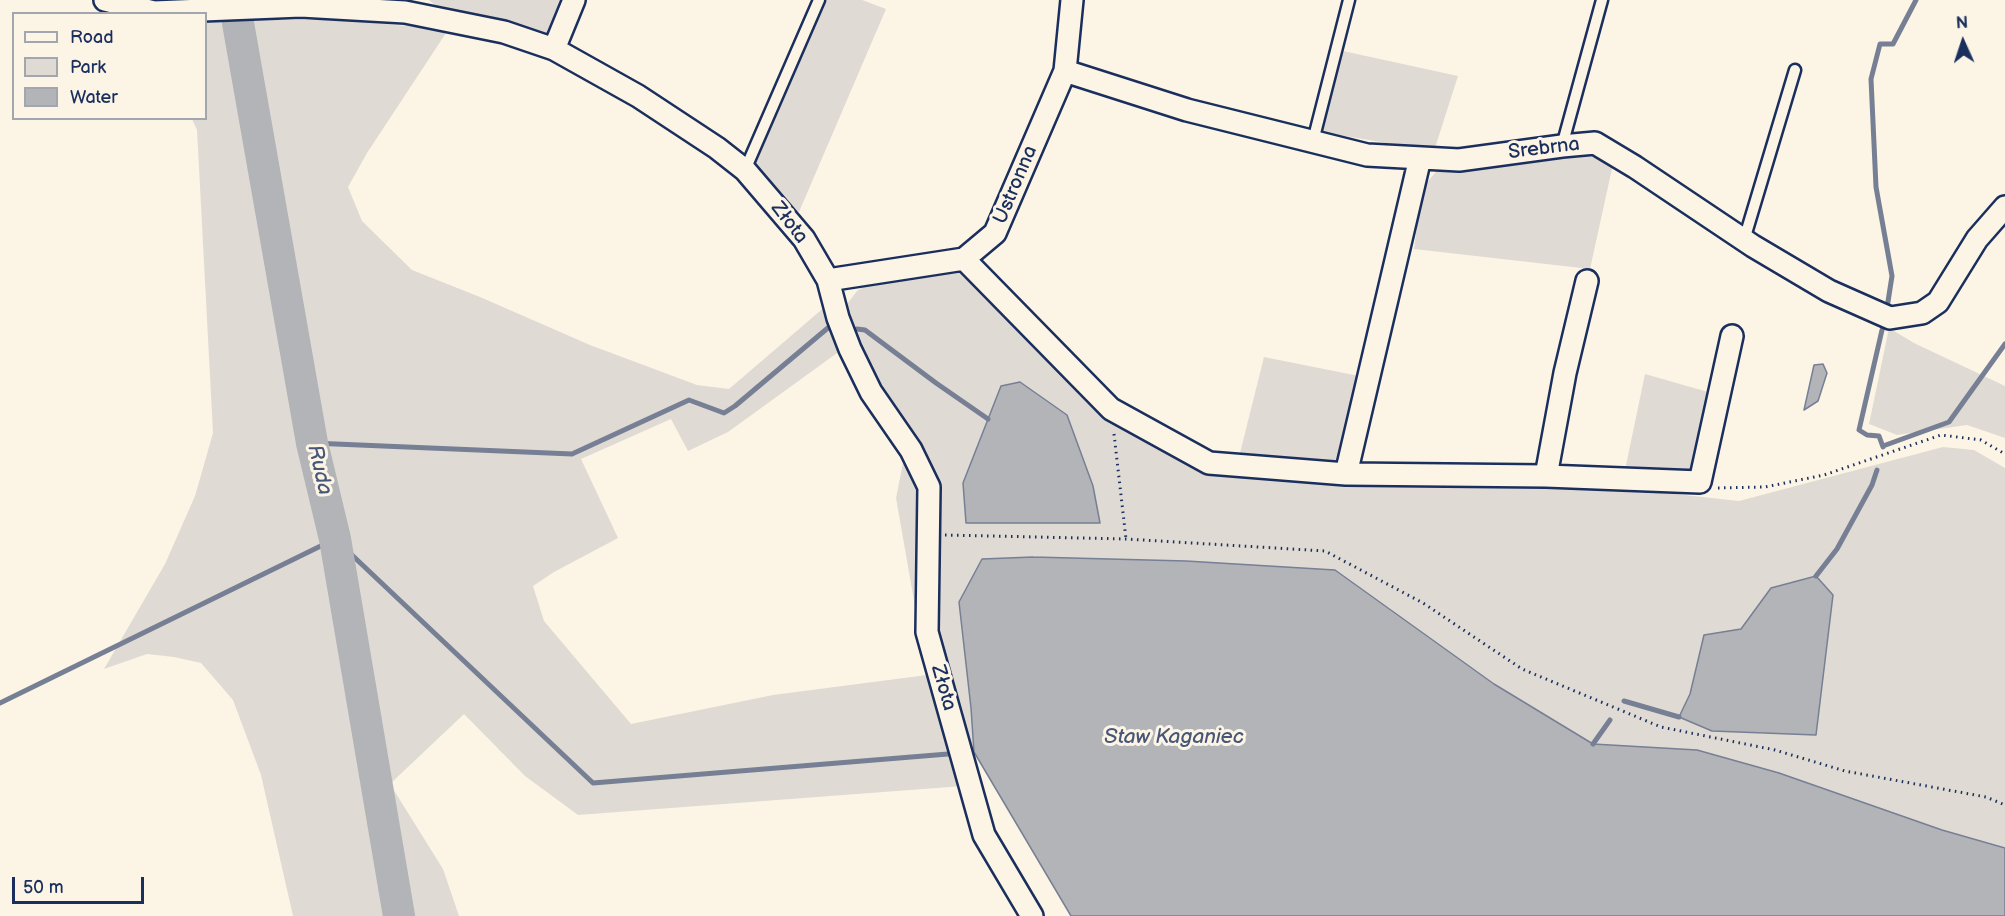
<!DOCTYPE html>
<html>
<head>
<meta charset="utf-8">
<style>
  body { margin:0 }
  #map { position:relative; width:2005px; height:916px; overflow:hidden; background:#fcf5e5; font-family:"Balsamiq Sans",sans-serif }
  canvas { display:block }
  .legend { position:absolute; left:12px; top:12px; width:195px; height:108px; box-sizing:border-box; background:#fcf5e5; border:2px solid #a2a6af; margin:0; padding:8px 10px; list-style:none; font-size:18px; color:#1b2f5e }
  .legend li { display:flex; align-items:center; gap:12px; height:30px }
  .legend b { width:30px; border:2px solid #a2a6af }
  .north { position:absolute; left:1933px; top:12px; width:60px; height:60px; -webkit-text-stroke:4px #fcf5e5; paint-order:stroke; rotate:357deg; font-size:16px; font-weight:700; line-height:24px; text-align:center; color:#1b2f5e }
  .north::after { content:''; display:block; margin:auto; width:21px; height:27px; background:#1b2f5e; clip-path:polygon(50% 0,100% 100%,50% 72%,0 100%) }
  .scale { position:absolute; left:12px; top:877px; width:132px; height:27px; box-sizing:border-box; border:3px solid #1b2f5e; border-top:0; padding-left:8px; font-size:18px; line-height:21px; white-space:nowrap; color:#1b2f5e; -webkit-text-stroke:4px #fcf5e5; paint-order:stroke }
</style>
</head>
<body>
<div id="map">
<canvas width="2005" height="916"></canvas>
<ul class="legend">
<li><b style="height:8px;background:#fcf5e5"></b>Road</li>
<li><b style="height:16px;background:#dfdbd4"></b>Park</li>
<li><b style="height:16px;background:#b2b4b8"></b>Water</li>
</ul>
<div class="north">N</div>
<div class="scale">50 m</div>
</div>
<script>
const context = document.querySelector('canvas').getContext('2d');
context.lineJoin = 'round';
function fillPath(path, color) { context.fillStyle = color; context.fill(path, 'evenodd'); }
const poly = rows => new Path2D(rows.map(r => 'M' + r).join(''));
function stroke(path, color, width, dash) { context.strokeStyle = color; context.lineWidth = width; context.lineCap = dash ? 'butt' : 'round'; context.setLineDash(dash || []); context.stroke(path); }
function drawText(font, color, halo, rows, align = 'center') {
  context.font = font + ' "Balsamiq Sans",sans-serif'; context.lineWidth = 6; context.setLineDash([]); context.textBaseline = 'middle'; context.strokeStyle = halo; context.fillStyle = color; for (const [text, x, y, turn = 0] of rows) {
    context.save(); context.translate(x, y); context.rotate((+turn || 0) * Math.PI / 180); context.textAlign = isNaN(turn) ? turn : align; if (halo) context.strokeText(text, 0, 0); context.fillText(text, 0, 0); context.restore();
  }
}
fillPath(poly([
  [429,0,565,0,553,26,546,35,531,36,453,14,436,6],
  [827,0,862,0,886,9,799,212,779,199,753,170],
  [206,20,344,20,448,30,367,153,348,187,362,221,412,270,480,297,590,345,697,385,729,389,827,305,844,348,728,432,688,451,671,419,581,459,618,538,554,572,533,586,544,621,631,724,773,695,927,675,896,498,905,453,856,350,844,308,857,291,875,280,958,269,1002,310,1114,424,1200,468,1375,485,1515,488,1575,483,1739,501,1943,447,1974,450,2005,468,2005,848,1942,830,1779,773,1697,750,1593,744,1494,684,1335,570,1033,557,982,559,977,751,963,786,578,815,525,776,464,714,390,784,443,869,459,916,293,916,261,775,233,700,201,663,174,657,147,654,104,669,165,564,195,496,213,433,197,130,192,119,206,118],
  [1815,576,1774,734,1712,731,1679,717,1690,694,1704,635,1741,629,1771,588],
  [1343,51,1458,76,1434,151,1321,132],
  [1584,154,1613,164,1590,269,1414,249,1422,188,1441,166],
  [1889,328,1914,343,2005,386,2005,438,1967,425,1897,435,1869,424],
  [1264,357,1364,377,1345,453,1330,466,1249,457,1240,453],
  [1645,374,1715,394,1690,476,1625,470]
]), '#dfdbd4');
const water = poly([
  [1823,364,1827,373,1818,401,1804,410,1814,365,1823,364],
  [1020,382,1067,415,1093,486,1100,523,966,523,963,483,1001,386,1020,382],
  [1033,557,1186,561,1335,570,1494,684,1593,744,1697,750,1779,773,1942,830,2005,848,2005,916,1071,916,974,752,971,708,959,602,982,559,1033,557],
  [1816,576,1833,595,1816,735,1712,731,1679,717,1690,694,1704,635,1741,629,1771,588,1816,576]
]);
fillPath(water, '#b2b4b8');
stroke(water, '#767f94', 1.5);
stroke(poly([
  [1887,308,1892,276,1876,187,1871,79,1880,44,1893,44,1916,0],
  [857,329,865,330,936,383,988,419],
  [1882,330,1859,430,1867,435,1879,436,1883,447],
  [312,443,572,454,689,400,724,413,735,406,829,327],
  [1883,446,1949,422,2005,344],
  [1816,576,1837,549,1872,485,1877,470],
  [1624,701,1679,717],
  [0,703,335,539,593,783,948,754],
  [1593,744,1610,720]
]), '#767f94', 5);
stroke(poly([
  [238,23,312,443,335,539,399,916]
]), '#b2b4b8', 32);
const lane = poly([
  [1313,141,1349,0],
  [1562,146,1602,0],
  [745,170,819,0],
  [1744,240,1795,70]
]);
const street = poly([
  [105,0,154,12,301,6,405,12,504,32,554,49,638,96,717,148,745,170,804,239,828,280,838,318,850,349,871,392,911,450,929,487,927,632,984,835,1032,916],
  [554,49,574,0],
  [1065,71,1187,110,1367,155,1459,160,1562,146,1595,143,1635,167,1753,246,1829,291,1890,318,1922,313,1938,302,1977,239,2005,207],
  [964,259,1111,409,1209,463,1346,474,1546,476,1700,482,1732,336],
  [828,280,964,259,995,233,1065,71,1072,0],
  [1346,474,1420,158],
  [1546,476,1565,373,1587,281]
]);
stroke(lane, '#1b2f5e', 15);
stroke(street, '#1b2f5e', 26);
stroke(poly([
  [1114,434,1126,539],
  [1718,488,1765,487,1824,475,1941,435,1981,440,2005,454],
  [945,535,1126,539,1325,551,1423,603,1522,669,1661,727,1775,750,1845,771,1986,797,2005,805]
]), '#1b2f5e', 3, [1.5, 4.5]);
stroke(lane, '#fcf5e5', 10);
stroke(street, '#fcf5e5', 21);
drawText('20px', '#1b2f5e', '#fcf5e5', [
  ["Srebrna",1544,149,-7],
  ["Ustronna",1016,185,-67],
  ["Złota",789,223,52],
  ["Złota",943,688,74]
]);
drawText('italic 21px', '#485779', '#fcf5e5', [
  ["Ruda",319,470,77],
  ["Staw Kaganiec",1174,738]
]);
</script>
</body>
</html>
